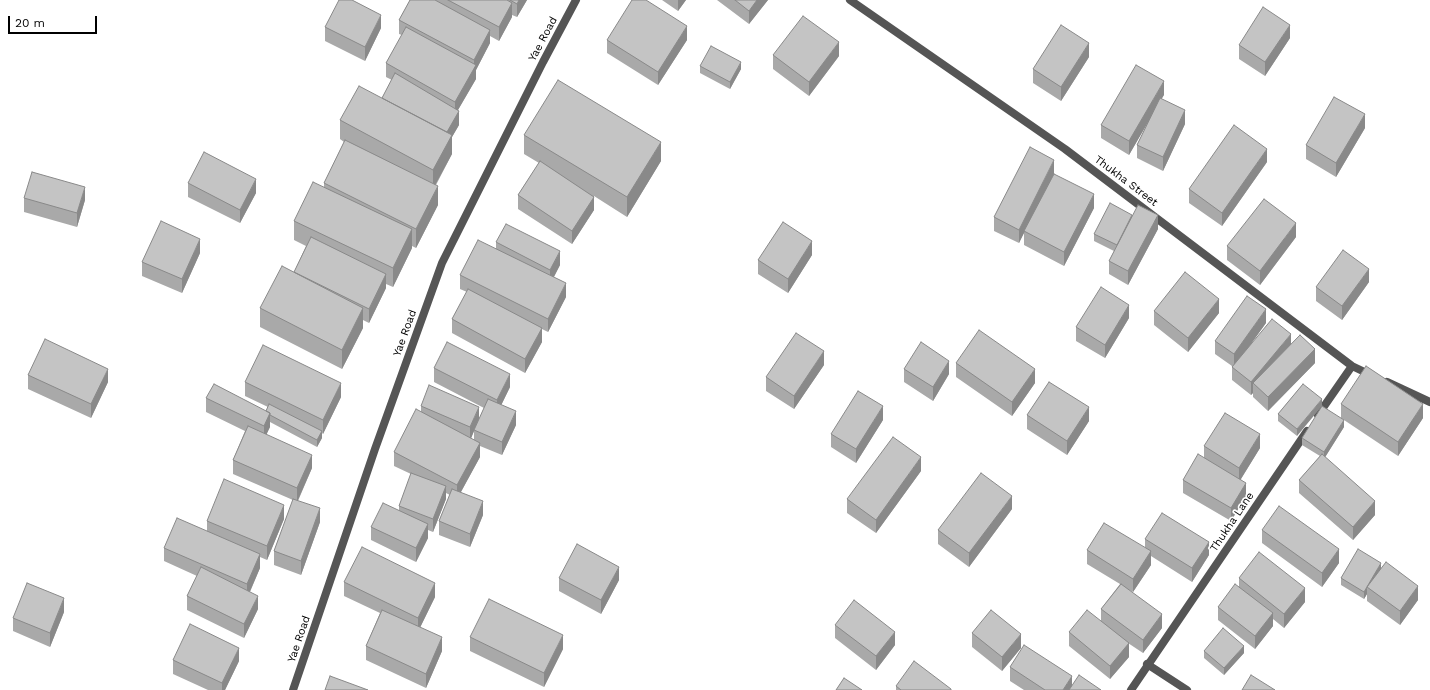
<!DOCTYPE html>
<html>
<head>
<meta charset="utf-8">
<style>
  body { margin:0 }
  #map { position:relative; width:1430px; height:690px; overflow:hidden; background:#fff; font-family:"Work Sans",sans-serif }
  canvas { display:block }
  .scale { position:absolute; left:8px; top:16px; width:89px; height:18px; box-sizing:border-box; border:2px solid #000; border-top:0; padding-left:5px; font-size:12px; line-height:14px; white-space:nowrap; color:#000; -webkit-text-stroke:3px #fff; paint-order:stroke }
</style>
</head>
<body>
<div id="map">
<canvas width="1430" height="690"></canvas>
<div class="scale">20 m</div>
</div>
<script>
const context = document.querySelector('canvas').getContext('2d');
context.lineJoin = 'round';
const poly = rows => new Path2D(rows.map(r => 'M' + r).join(''));
function stroke(path, color, width, dash) { context.strokeStyle = color; context.lineWidth = width; context.lineCap = dash ? 'butt' : 'round'; context.setLineDash(dash || []); context.stroke(path); }
function fillPath(path, color) { context.fillStyle = color; context.fill(path, 'evenodd'); }
function drawText(font, color, halo, rows, align = 'center') {
  context.font = font + ' "Work Sans",sans-serif'; context.lineWidth = 3.5; context.setLineDash([]); context.textBaseline = 'middle'; context.strokeStyle = halo; context.fillStyle = color; for (const [text, x, y, turn = 0] of rows) {
    context.save(); context.translate(x, y); context.rotate((+turn || 0) * Math.PI / 180); context.textAlign = isNaN(turn) ? turn : align; if (halo) context.strokeText(text, 0, 0); context.fillText(text, 0, 0); context.restore();
  }
}
stroke(poly([
  [850,0,1065,149,1352,366,1373,376],
  [1387,382,1430,402],
  [1318,415,1352,366],
  [1147,664,1187,690],
  [1131,690,1307,431]
]), '#555', 8);
stroke(poly([
  [293,690,375,449,442,263,543,62,576,0]
]), '#555', 8);
fillPath(poly([
  [410,0,527,0,517,17,512,15,512,17,499,41,490,36,490,43,476,70,476,79,458,110,459,125,452,137,452,154,436,185,438,205,416,248,412,246,412,248,393,287,386,284,386,288,369,323,363,320,363,328,342,369,260,327,260,308,294,272,306,246,294,240,294,221,324,187,324,183,344,142,340,139,340,120,382,98,392,80,386,77,386,63,402,35,399,34,399,20],
  [662,0,686,0,678,11],
  [717,0,768,0,749,24],
  [325,27,381,28,365,61,325,41],
  [1290,38,1265,76,1239,59,1239,45],
  [607,40,687,40,658,85,607,53],
  [773,55,839,56,809,96,773,69],
  [1089,57,1061,101,1033,83,1033,69],
  [700,66,741,69,730,89,700,73],
  [1164,95,1161,98,1185,124,1163,171,1137,158,1137,145,1150,118,1129,155,1101,138,1101,125],
  [1365,128,1336,177,1306,159,1306,145],
  [524,135,661,161,627,217,594,196,594,210,572,244,518,209,518,195,539,163,524,154],
  [1267,162,1222,226,1189,203,1189,189],
  [1054,174,1094,208,1064,266,1024,245,1024,232,1019,243,994,231,994,217],
  [188,183,256,193,240,223,188,197],
  [24,198,85,200,77,227,24,212],
  [1132,216,1158,229,1128,285,1109,274,1109,261,1114,251,1094,241,1094,234],
  [1296,237,1260,285,1227,260,1227,246],
  [496,242,560,265,554,277,566,297,548,332,542,329,542,342,525,373,452,333,452,319,467,292,460,289,460,275,496,249],
  [200,253,182,293,142,276,142,262],
  [812,255,788,293,758,274,758,260],
  [1369,282,1342,320,1316,301,1316,287],
  [1154,311,1219,313,1188,352,1154,325],
  [1129,318,1105,358,1076,341,1076,327],
  [1266,323,1251,343,1291,345,1315,363,1268,411,1253,397,1253,393,1251,395,1232,380,1232,366,1215,354,1215,341],
  [956,363,1035,383,1012,416,956,377],
  [824,365,794,409,766,391,766,377],
  [434,368,510,387,501,405,516,425,502,455,480,446,480,457,461,492,483,515,470,547,439,535,439,521,450,495,446,493,446,499,433,532,428,530,428,538,416,562,371,540,371,527,399,510,399,506,411,474,394,466,394,452,421,412,421,406,479,419,484,408,434,382],
  [474,431,474,440,471,438],
  [904,369,949,374,933,401,904,382],
  [28,375,108,382,91,418,28,389],
  [245,382,341,397,323,434,322,433,322,438,317,447,270,422,270,427,266,434,312,468,298,501,320,522,301,575,274,565,274,551,293,500,233,474,233,460,245,431,206,412,206,398,266,411,268,407,245,396],
  [1303,384,1297,436,1278,421,1278,414],
  [1341,404,1423,418,1398,456,1341,418],
  [1027,415,1089,421,1067,455,1027,429],
  [883,420,856,463,831,447,831,434],
  [1344,427,1325,457,1375,515,1353,540,1299,493,1299,480,1320,456,1302,445,1302,438],
  [1204,446,1260,448,1241,479,1246,496,1231,521,1183,493,1183,480,1204,458],
  [921,471,876,533,847,513,847,499],
  [1012,509,969,567,938,544,938,530],
  [284,519,267,560,260,557,260,568,250,592,258,609,244,638,187,610,187,596,197,576,164,561,164,548,207,531,207,521],
  [1262,530,1339,563,1322,587,1262,543],
  [1145,539,1209,555,1192,582,1151,556,1151,565,1133,592,1127,589,1162,628,1143,653,1128,643,1129,657,1110,679,1069,646,1069,632,1101,621,1101,609,1120,584,1087,564,1087,550,1145,548],
  [1381,568,1418,600,1400,625,1367,601,1367,594,1364,599,1341,585,1341,578],
  [559,578,619,580,601,614,559,591],
  [1239,578,1305,602,1284,628,1273,619,1273,626,1255,649,1218,620,1218,607,1239,586],
  [344,582,435,597,420,627,442,651,426,688,366,660,366,646,380,613,344,596],
  [64,612,50,647,13,631,13,618],
  [835,625,895,645,876,670,835,638],
  [972,633,1021,648,1002,671,972,647],
  [470,637,563,649,544,687,470,651],
  [1204,651,1244,653,1224,675,1204,658],
  [173,660,239,661,225,690,208,690,173,674],
  [1010,667,1072,686,1101,690,1024,690,1010,681],
  [896,686,951,690,896,690]
]), '#a9a9a9');
fillPath(poly([
  [519,0,527,0,517,17,517,4],
  [678,0,686,0,678,11],
  [757,0,768,0,749,24,749,11],
  [512,3,512,17,499,41,499,27],
  [381,15,381,28,365,61,365,47],
  [1290,25,1290,38,1265,76,1265,62],
  [687,26,687,40,658,85,658,72],
  [490,30,490,43,476,70,476,79,455,115,455,102,474,68,474,60],
  [839,42,839,56,809,96,809,82],
  [1089,43,1089,57,1061,101,1061,87],
  [741,62,741,69,730,89,730,82],
  [1164,81,1164,95,1129,155,1129,141],
  [1185,110,1185,124,1163,171,1163,157],
  [459,111,459,125,452,137,452,154,433,189,433,170,444,136],
  [1365,114,1365,128,1336,177,1336,163],
  [661,142,661,161,627,217,627,197],
  [1267,149,1267,162,1222,226,1222,213],
  [1054,160,1054,174,1019,243,1019,230],
  [256,179,256,193,240,223,240,210],
  [438,186,438,205,416,248,416,229],
  [85,187,85,200,77,227,77,213],
  [1094,194,1094,208,1064,266,1064,252],
  [594,197,594,210,572,244,572,231],
  [1158,215,1158,229,1128,285,1128,271],
  [1296,223,1296,237,1260,285,1260,271],
  [412,229,412,248,393,287,393,268],
  [200,239,200,253,182,293,182,279],
  [812,241,812,255,788,293,788,279],
  [560,251,560,265,550,284,550,270],
  [1369,269,1369,282,1342,320,1342,306],
  [386,274,386,288,369,323,369,309],
  [566,283,566,297,548,332,548,319],
  [1219,299,1219,313,1188,352,1188,338],
  [1129,305,1129,318,1105,358,1105,345],
  [363,308,363,328,342,369,342,350],
  [1266,309,1266,323,1234,368,1234,354],
  [542,328,542,342,525,373,525,359],
  [1291,334,1291,348,1253,383,1253,393,1251,395,1251,382],
  [1315,349,1315,363,1268,411,1268,397],
  [824,351,824,365,794,409,794,396],
  [949,361,949,374,933,401,933,387],
  [108,369,108,382,91,418,91,404],
  [1035,369,1035,383,1012,416,1012,402],
  [510,374,510,387,497,414,497,400],
  [341,383,341,397,323,434,323,420],
  [1322,399,1322,406,1297,436,1297,429],
  [1423,404,1423,418,1398,456,1398,442],
  [883,406,883,420,856,463,856,449],
  [479,407,479,420,474,430,474,431,470,441,470,427],
  [1089,407,1089,421,1067,455,1067,441],
  [516,411,516,425,502,455,502,442],
  [270,413,270,427,264,440,264,426],
  [1344,420,1344,427,1324,459,1324,452],
  [322,431,322,438,317,447,317,440],
  [1260,434,1260,448,1239,482,1239,468],
  [480,443,480,457,457,499,457,485],
  [312,455,312,468,297,502,297,488],
  [921,457,921,471,876,533,876,520],
  [1246,483,1246,496,1231,521,1231,508],
  [446,486,446,499,433,532,433,519],
  [1012,496,1012,509,969,567,969,553],
  [483,501,483,515,470,547,470,534],
  [1375,501,1375,515,1353,540,1353,527],
  [284,505,284,519,267,560,267,546],
  [320,508,320,522,301,575,301,561],
  [428,524,428,538,416,562,416,548],
  [1209,542,1209,555,1192,582,1192,568],
  [1339,549,1339,563,1322,587,1322,573],
  [1151,551,1151,565,1133,592,1133,579],
  [260,554,260,568,247,598,247,584],
  [1381,563,1381,570,1367,587,1367,594,1364,599,1364,592],
  [619,567,619,580,601,614,601,600],
  [435,583,435,597,418,632,418,618],
  [1418,586,1418,600,1400,625,1400,611],
  [1305,588,1305,602,1284,628,1284,614],
  [258,596,258,609,244,638,244,624],
  [64,598,64,612,50,647,50,633],
  [1273,613,1273,626,1255,649,1255,636],
  [1162,614,1162,628,1143,653,1143,640],
  [895,632,895,645,876,670,876,656],
  [1021,634,1021,648,1002,671,1002,657],
  [563,635,563,649,544,687,544,673],
  [442,637,442,651,426,688,426,674],
  [1129,643,1129,657,1110,679,1110,666],
  [1244,646,1244,653,1224,675,1224,668],
  [239,648,239,661,225,690,222,690,222,683],
  [1072,676,1072,690,1063,690]
]), '#898989');
const building = poly([
  [339,0,352,0,381,15,365,47,325,27,339,0],
  [410,0,435,0,490,30,474,60,399,20,410,0],
  [448,0,507,0,512,3,499,27,448,0],
  [510,0,519,0,517,4,510,0],
  [632,0,646,0,687,26,658,72,607,40,632,0],
  [735,0,757,0,749,11,735,0],
  [1263,7,1290,25,1265,62,1239,45,1263,7],
  [803,16,839,42,809,82,773,55,803,16],
  [1061,25,1089,43,1061,87,1033,69,1061,25],
  [406,27,476,65,455,102,386,63,406,27],
  [711,46,741,62,730,82,700,66,711,46],
  [1136,65,1164,81,1129,141,1101,125,1136,65],
  [395,73,459,111,447,132,382,98,395,73],
  [558,80,661,142,627,197,524,135,558,80],
  [359,86,452,135,433,170,340,120,359,86],
  [1334,97,1365,114,1336,163,1306,145,1334,97],
  [1160,98,1185,110,1163,157,1137,145,1160,98],
  [1234,125,1267,149,1222,213,1189,189,1234,125],
  [345,140,438,186,416,229,324,183,345,140],
  [1030,147,1054,160,1019,230,994,217,1030,147],
  [204,152,256,179,240,210,188,183,204,152],
  [540,161,594,197,572,231,518,195,540,161],
  [32,172,85,187,77,213,24,198,32,172],
  [1054,174,1094,194,1064,252,1024,231,1054,174],
  [313,182,412,229,393,268,294,221,313,182],
  [1264,199,1296,223,1260,271,1227,246,1264,199],
  [1110,203,1132,215,1117,245,1094,234,1110,203],
  [1138,205,1158,215,1128,271,1109,261,1138,205],
  [161,221,200,239,182,279,142,262,161,221],
  [783,222,812,241,788,279,758,260,783,222],
  [506,224,560,251,550,270,496,242,506,224],
  [311,237,386,274,369,309,294,272,311,237],
  [478,240,566,283,548,319,460,275,478,240],
  [1343,250,1369,269,1342,306,1316,287,1343,250],
  [282,266,363,308,342,350,260,308,282,266],
  [1185,272,1219,299,1188,338,1154,311,1185,272],
  [1101,287,1129,305,1105,345,1076,327,1101,287],
  [468,289,542,328,525,359,452,319,468,289],
  [1247,296,1266,309,1234,354,1215,341,1247,296],
  [1272,319,1291,334,1251,382,1232,367,1272,319],
  [979,330,1035,369,1012,402,956,363,979,330],
  [796,333,824,351,794,396,766,377,796,333],
  [1300,335,1315,349,1268,397,1253,383,1300,335],
  [45,339,108,369,91,404,28,375,45,339],
  [447,342,510,374,497,400,434,368,447,342],
  [921,342,949,361,933,387,904,369,921,342],
  [263,345,341,383,323,420,245,382,263,345],
  [1366,366,1423,404,1398,442,1341,404,1366,366],
  [1049,382,1089,407,1067,441,1027,415,1049,382],
  [214,384,270,413,264,426,206,398,214,384],
  [1303,384,1322,399,1297,429,1278,414,1303,384],
  [429,385,479,407,470,427,421,406,429,385],
  [858,391,883,406,856,449,831,434,858,391],
  [488,399,516,411,502,442,474,430,488,399],
  [269,404,322,431,317,440,270,415,270,413,266,411,269,404],
  [1322,406,1344,420,1324,452,1302,438,1322,406],
  [416,409,480,443,457,485,394,452,416,409],
  [1225,413,1260,434,1239,468,1204,446,1225,413],
  [248,426,312,455,297,488,233,460,248,426],
  [893,437,921,457,876,520,847,499,893,437],
  [1198,454,1246,483,1231,508,1183,480,1198,454],
  [1322,454,1375,501,1353,527,1299,480,1322,454],
  [411,473,446,486,433,519,399,506,411,473],
  [981,473,1012,496,969,553,938,530,981,473],
  [224,479,284,505,267,546,207,521,224,479],
  [452,489,483,501,470,534,439,521,452,489],
  [293,499,320,508,301,561,274,551,293,499],
  [383,503,428,524,416,548,371,527,383,503],
  [1279,506,1339,549,1322,573,1262,530,1279,506],
  [1162,513,1209,542,1192,568,1145,539,1162,513],
  [177,518,260,554,247,584,164,548,177,518],
  [1104,523,1151,551,1133,579,1087,550,1104,523],
  [577,544,619,567,601,600,559,578,577,544],
  [362,547,435,583,418,618,344,582,362,547],
  [1358,549,1381,563,1364,592,1341,578,1358,549],
  [1259,552,1305,588,1284,614,1239,578,1259,552],
  [1386,562,1418,586,1400,611,1367,587,1386,562],
  [201,567,258,596,244,624,187,596,201,567],
  [27,583,64,598,50,633,13,618,27,583],
  [1121,584,1162,614,1143,640,1101,609,1121,584],
  [1235,584,1273,613,1255,636,1218,607,1235,584],
  [489,599,563,635,544,673,470,637,489,599],
  [854,600,895,632,876,656,835,625,854,600],
  [382,610,442,637,426,674,366,646,382,610],
  [991,610,1021,634,1002,657,972,633,991,610],
  [1087,610,1129,643,1110,666,1069,632,1087,610],
  [190,624,239,648,222,683,173,660,190,624],
  [1223,628,1244,646,1224,668,1204,651,1223,628],
  [1024,645,1072,676,1063,690,1045,690,1010,667,1024,645],
  [914,661,951,689,951,690,901,690,896,686,914,661],
  [1079,675,1101,690,1069,690,1079,675],
  [1251,675,1275,690,1242,690,1251,675],
  [330,676,368,690,325,690,330,676],
  [844,678,862,690,836,690,844,678]
]);
fillPath(building, '#c4c4c4');
stroke(building, '#898989', 1);
drawText('11px', '#000', '#fff', [
  ["Yae Road",543,39,-62],
  ["Thukha Street",1126,181,37],
  ["Yae Road",405,333,-70],
  ["Thukha Lane",1232,522,-56],
  ["Yae Road",299,639,-71]
]);
</script>
</body>
</html>
